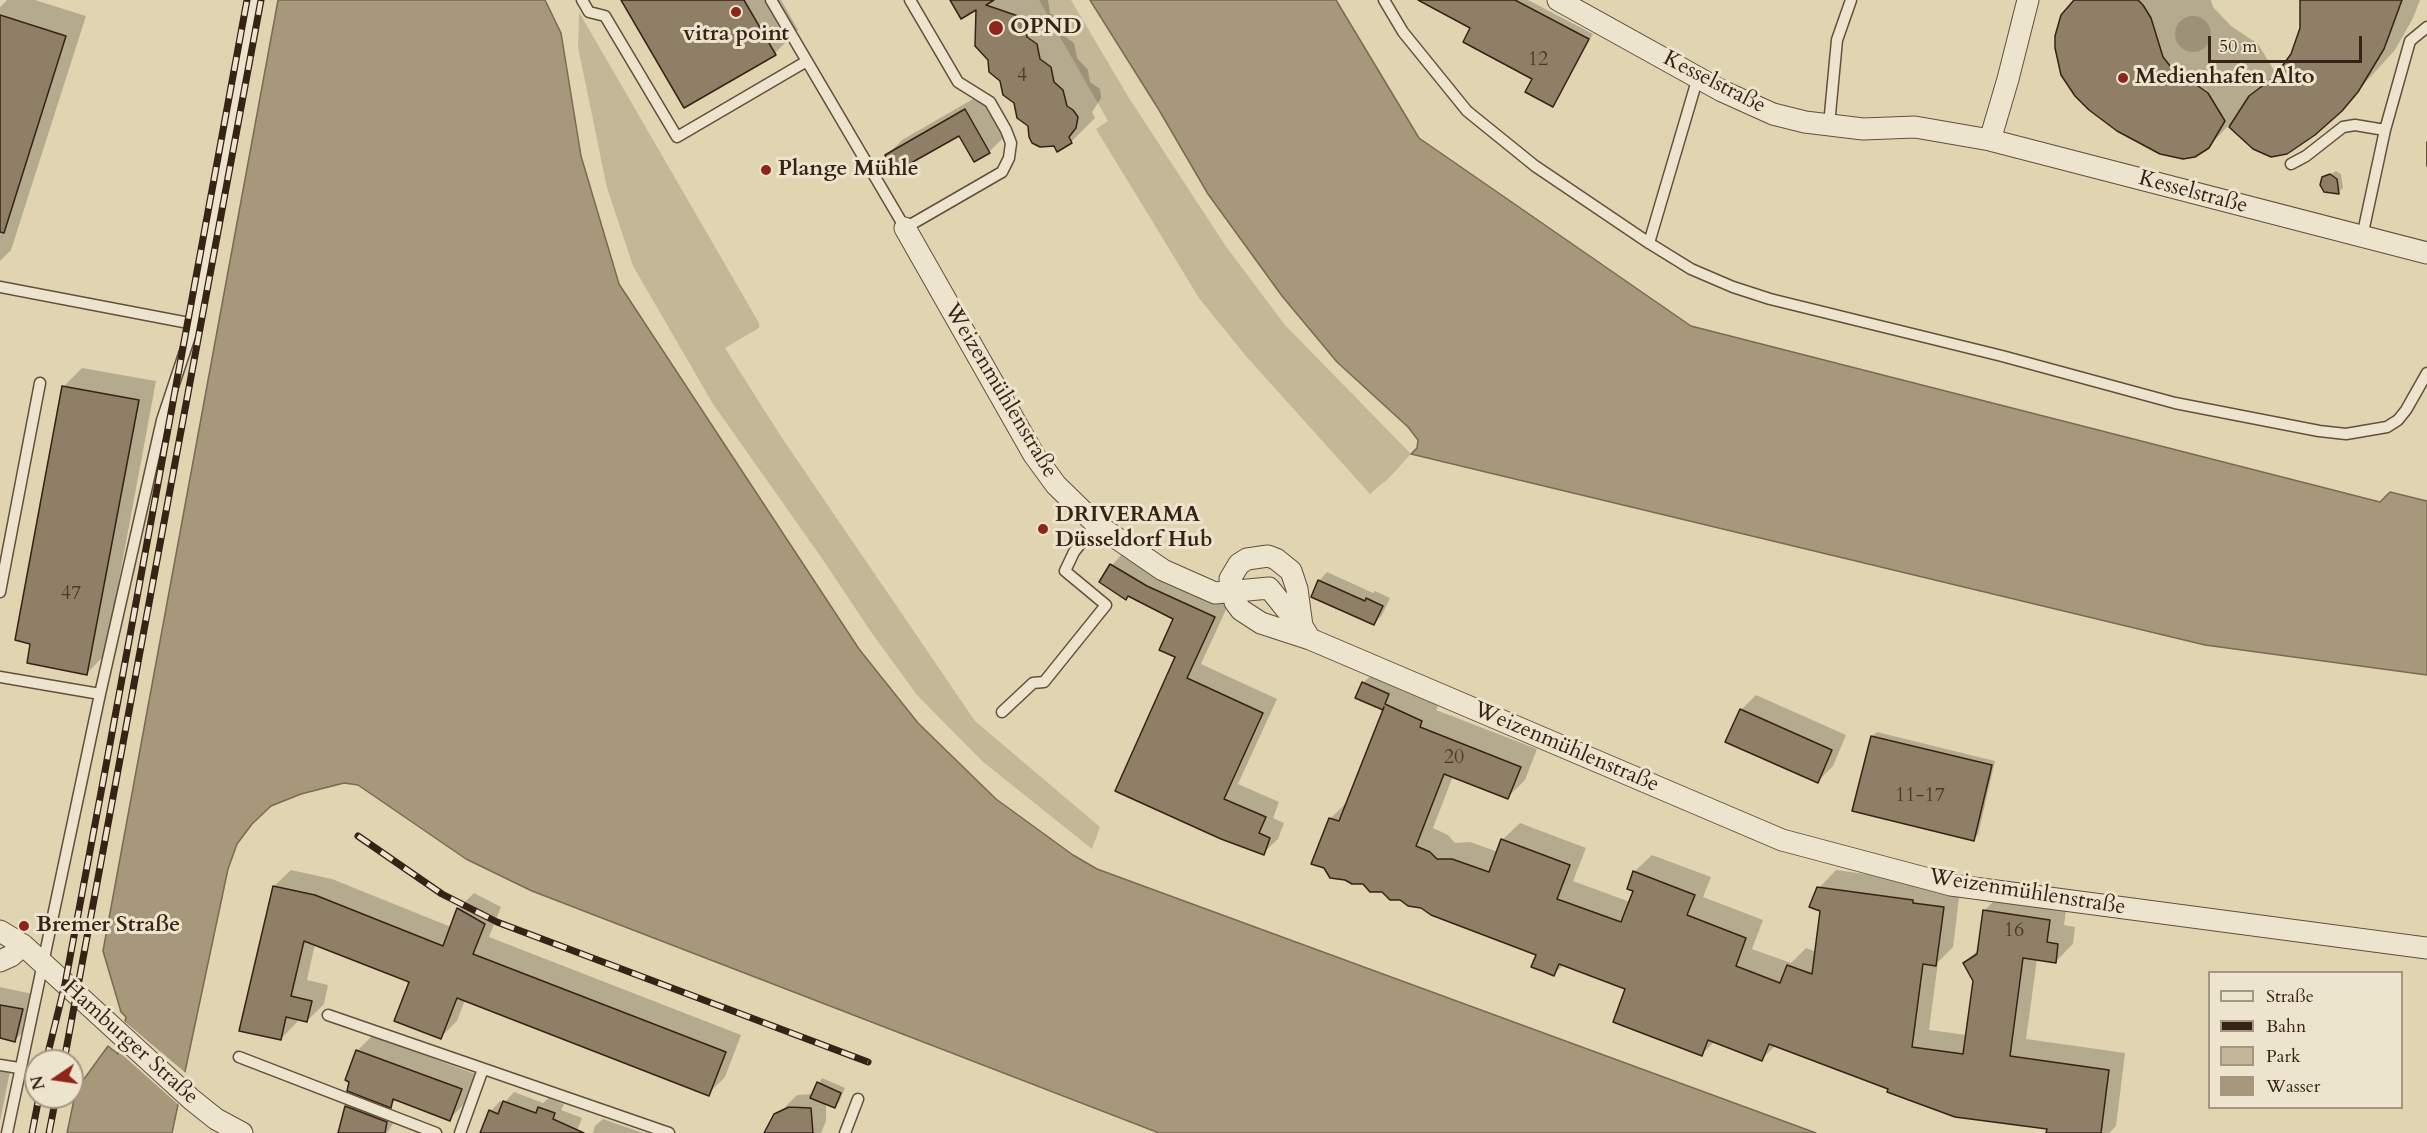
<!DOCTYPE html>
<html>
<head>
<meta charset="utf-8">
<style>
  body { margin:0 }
  #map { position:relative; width:2427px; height:1133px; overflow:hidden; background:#e1d5b1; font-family:Cardo,serif }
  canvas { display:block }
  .legend { position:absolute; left:2208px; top:971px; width:195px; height:138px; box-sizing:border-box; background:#ece4cc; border:2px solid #a49683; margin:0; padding:8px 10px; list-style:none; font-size:18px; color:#372216 }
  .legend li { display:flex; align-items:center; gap:12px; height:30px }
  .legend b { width:30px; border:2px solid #a49683 }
  .north { position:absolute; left:24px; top:1049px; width:60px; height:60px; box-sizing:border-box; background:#ece4cc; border:2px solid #a49683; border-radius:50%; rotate:257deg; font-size:16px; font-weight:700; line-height:24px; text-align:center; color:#372216 }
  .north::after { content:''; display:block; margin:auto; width:21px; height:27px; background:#8f2418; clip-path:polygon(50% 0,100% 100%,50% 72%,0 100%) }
  .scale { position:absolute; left:2208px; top:36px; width:154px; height:27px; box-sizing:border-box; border:3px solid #372216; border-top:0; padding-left:8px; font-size:18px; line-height:21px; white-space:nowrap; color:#372216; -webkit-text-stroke:4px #ece4cc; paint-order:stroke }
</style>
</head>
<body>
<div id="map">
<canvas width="2427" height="1133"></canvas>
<ul class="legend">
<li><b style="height:8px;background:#ece4cc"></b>Straße</li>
<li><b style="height:8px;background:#372216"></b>Bahn</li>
<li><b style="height:16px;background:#c4b797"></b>Park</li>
<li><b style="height:16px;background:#a7987c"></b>Wasser</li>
</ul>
<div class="north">N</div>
<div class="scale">50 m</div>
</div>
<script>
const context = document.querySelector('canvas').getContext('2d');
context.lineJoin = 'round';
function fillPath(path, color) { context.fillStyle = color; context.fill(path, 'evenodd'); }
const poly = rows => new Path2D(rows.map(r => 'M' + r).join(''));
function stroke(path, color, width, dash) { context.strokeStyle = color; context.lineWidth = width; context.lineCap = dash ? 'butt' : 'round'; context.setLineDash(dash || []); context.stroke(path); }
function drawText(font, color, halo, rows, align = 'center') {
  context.font = font + ' Cardo,serif'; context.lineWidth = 6; context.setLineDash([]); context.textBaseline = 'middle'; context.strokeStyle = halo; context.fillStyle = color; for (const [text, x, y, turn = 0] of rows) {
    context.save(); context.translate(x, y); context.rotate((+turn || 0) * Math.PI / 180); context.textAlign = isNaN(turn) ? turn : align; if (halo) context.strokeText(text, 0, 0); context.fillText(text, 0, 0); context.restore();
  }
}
fillPath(poly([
  [1039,0,1071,0,1129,98,1225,245,1285,325,1411,454,1389,478,1370,494,1245,355,1199,298,1096,129,1108,121],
  [579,12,759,323,759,328,725,348,780,435,975,721,1100,827,1092,849,982,761,917,695,871,632,821,557,713,404,633,266,607,188,578,47],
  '2175 34a18 18 0 1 1 36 0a18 18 0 1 1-36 0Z'
]), '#c4b797');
const water = poly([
  [278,0,545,0,561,33,581,156,619,284,859,649,918,723,996,799,1073,855,1097,869,1816,1133,1159,1133,532,891,466,859,358,785,344,783,301,794,271,806,252,824,237,844,228,869,172,1133,67,1133,76,1090,108,1046,118,1054,126,1017,121,1012,103,951,278,0],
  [1090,0,1336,0,1419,138,1691,326,2380,502,2390,492,2427,501,2427,675,2205,645,1411,454,1417,448,1418,440,1408,427,1337,362,1282,296,1208,194,1159,110,1090,0]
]);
fillPath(water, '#a7987c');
stroke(water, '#7a6953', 1.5);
fillPath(poly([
  [124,1021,187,1074,180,1106,118,1051]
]), '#e1d5b1');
fillPath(poly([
  [7,0,35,0,86,16,11,250,0,261,0,7],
  [623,0,781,0,798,30,775,53],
  [952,0,1048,0,1050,13,1060,21,1063,35,1074,43,1077,58,1088,70,1090,82,1100,89,1101,98,1092,112,1095,118,1071,142,1058,150,1054,144,1029,125,1002,80,978,8],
  [1425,0,1528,0,1593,34,1557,101,1553,105,1534,78,1472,27],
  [2076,0,2211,0,2213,7,2231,26,2258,44,2275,72,2292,54,2302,21,2302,0,2420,0,2413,18,2395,50,2331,120,2260,151,2229,125,2208,147,2160,153,2132,139,2090,109],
  [980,95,1004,137,989,152,959,134,887,155,902,140],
  [2336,171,2341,174,2343,188,2338,192,2324,178],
  [82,368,156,381,105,655,87,673,64,386],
  [1126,550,1229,603,1201,664,1277,699,1238,784,1279,802,1273,818,1284,823,1278,839,1263,853,1222,838,1177,657,1175,619,1101,582,1112,565],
  [1327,572,1373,593,1375,591,1390,598,1382,615,1374,624,1319,581],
  [1381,666,1439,703,1436,710,1537,749,1525,780,1508,797,1453,776,1433,828,1448,835,1455,843,1470,842,1498,852,1502,840,1520,823,1586,848,1573,881,1630,902,1635,890,1634,872,1652,855,1711,877,1703,897,1763,920,1752,949,1791,963,1806,948,1816,952,1821,910,1819,888,1836,870,1930,883,1960,890,1953,947,1938,962,1929,1030,1967,1035,1975,981,1965,963,1979,949,1984,911,2002,893,2067,903,2064,925,2075,927,2073,944,2056,961,2037,959,2026,1039,2125,1053,2116,1126,2109,1133,2048,1133,2049,1128,1890,1088,1776,1045,1762,1059,1715,1041,1702,1054,1627,988,1564,964,1554,974,1538,954,1363,883,1336,879,1330,819,1348,801,1387,703,1382,708,1363,683],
  [1756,695,1846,735,1833,766,1818,781,1741,710],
  [1877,732,1995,761,1978,835,1973,839,1872,736],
  [291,870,332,879,451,927,458,909,474,893,501,907,489,937,741,1035,725,1077,708,1094,465,1000,457,1021,441,1037,410,981,315,944,307,980,328,985,324,1004,307,1021,298,1018,297,1022,281,1039,274,886],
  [0,987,37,995,30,1025,15,1040,0,1037],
  [372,1036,475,1074,464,1104,450,1119,397,1099,390,1106,347,1079,358,1050],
  [0,1070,10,1072,0,1121],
  [822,1078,845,1088,839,1102,834,1107,826,1103,826,1121,821,1133,765,1133,770,1122,797,1095,813,1094],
  [514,1092,543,1103,549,1098,564,1104,561,1110,582,1118,576,1133,487,1133,491,1111,500,1101,504,1103],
  [356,1097,394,1122,387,1133,340,1133,346,1107],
  [603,1119,643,1133,593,1133,595,1126]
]), '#0003');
const building = poly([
  [621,0,744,0,776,55,684,108,621,0],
  [950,0,994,0,986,5,1018,16,1024,21,1027,37,1037,44,1040,59,1051,67,1054,82,1063,90,1067,106,1073,110,1078,117,1076,128,1069,137,1072,143,1057,152,1054,146,1040,147,1032,143,1029,137,1028,126,1017,118,1014,103,1003,95,1000,81,989,72,988,60,975,46,976,10,961,19,950,0],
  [1418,0,1515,0,1589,39,1553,107,1525,92,1532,79,1463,42,1470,28,1418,0],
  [2074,0,2138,0,2143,5,2151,18,2163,57,2171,67,2208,93,2225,121,2209,148,2195,157,2183,159,2160,154,2117,131,2089,110,2075,96,2061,75,2055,48,2055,36,2061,15,2074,0],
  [2300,0,2402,0,2384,49,2358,92,2342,111,2315,135,2287,154,2271,157,2253,149,2229,127,2249,96,2274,77,2291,54,2300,28,2300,0],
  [0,15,66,36,4,233,0,232,0,15],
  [965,109,990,153,974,162,959,136,895,172,885,155,965,109],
  [2330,174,2337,179,2339,194,2324,192,2320,185,2322,177,2330,174],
  [62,386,139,400,87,675,27,663,30,644,15,640,62,386],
  [1110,564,1147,586,1215,617,1187,678,1263,713,1224,799,1266,817,1259,833,1270,838,1264,855,1221,839,1115,791,1175,657,1159,650,1173,619,1128,596,1126,600,1099,582,1110,564],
  [1318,580,1365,601,1366,598,1383,606,1374,625,1311,597,1318,580],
  [1362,682,1389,694,1385,704,1422,721,1420,727,1521,767,1508,799,1444,774,1416,846,1430,852,1437,859,1452,859,1489,872,1501,839,1570,865,1557,899,1621,922,1633,891,1627,889,1633,871,1695,895,1687,915,1746,938,1736,966,1780,983,1787,965,1812,974,1820,911,1809,907,1817,887,1913,900,1913,903,1944,907,1936,966,1923,964,1912,1047,1963,1054,1973,981,1963,963,1977,954,1983,910,2050,920,2047,942,2058,944,2056,963,2023,958,2010,1056,2109,1070,2101,1133,2046,1133,2047,1129,1955,1117,1887,1092,1888,1089,1769,1044,1762,1061,1708,1040,1702,1056,1613,1022,1625,989,1559,964,1554,976,1542,971,1531,967,1536,955,1431,915,1421,908,1408,906,1400,900,1390,900,1382,892,1370,892,1363,884,1352,884,1345,880,1330,878,1324,868,1311,864,1329,818,1339,821,1384,707,1383,710,1355,698,1362,682],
  [1740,709,1832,750,1818,783,1725,742,1740,709],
  [1871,736,1992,765,1974,841,1852,811,1871,736],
  [273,886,315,895,443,946,457,908,485,924,473,954,726,1052,709,1096,457,998,441,1039,394,1021,409,982,304,941,291,996,312,1001,307,1022,286,1017,281,1040,239,1031,273,886],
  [0,1005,23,1009,15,1042,0,1038,0,1005],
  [356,1050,462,1089,450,1121,393,1099,391,1108,347,1091,349,1082,345,1080,356,1050],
  [817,1082,841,1093,835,1108,810,1098,817,1082],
  [503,1101,536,1113,538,1107,555,1113,553,1119,584,1133,480,1133,489,1110,498,1114,503,1101],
  [345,1106,387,1122,385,1133,338,1133,345,1106],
  [789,1107,811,1108,813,1133,764,1133,774,1114,789,1107]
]);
fillPath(building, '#8f7f67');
stroke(building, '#372216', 1.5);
const lane = poly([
  [582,0,589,12,605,16,677,137,807,61],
  [771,0,905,228,1002,172,1009,158,1011,143,1006,130,990,102,958,82,910,0],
  [1384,0,1403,32,1467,111,1535,166,1649,243,1698,77],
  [1829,125,1837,40,1851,0],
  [2291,164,2306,156,2343,127,2355,125,2385,130],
  [2362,237,2385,130,2410,41,2427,27],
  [1649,243,1691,269,1733,287,1770,299,2002,356,2175,403,2319,431,2346,434,2387,427,2398,420,2406,410,2427,373],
  [0,287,194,324,162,420,100,694,7,1133],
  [194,324,254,0],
  [0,592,40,383],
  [0,677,100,694],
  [1002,712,1033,683,1044,682,1106,605,1065,571,1074,552,1096,524],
  [328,1015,669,1133],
  [239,1057,436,1133],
  [0,1065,19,1068],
  [460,1133,483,1069],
  [845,1133,858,1099]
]);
const street = poly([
  [1558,0,1722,91,1773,114,1805,122,1863,129,1915,127,1990,140,2427,253],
  [1990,140,2008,79,2028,0],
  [905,228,1034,455,1056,485,1096,524,1163,570,1215,593,1269,588,1302,629],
  [1310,639,1302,626,1297,589,1291,571,1276,559,1268,556,1247,559,1239,564,1230,579,1235,602,1241,610,1261,623,1310,639,1782,840,1951,885,2427,948],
  [0,931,23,945,191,1099,216,1119,242,1133],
  [0,961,11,956,23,945]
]);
stroke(lane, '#624f3d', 13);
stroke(street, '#624f3d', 23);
stroke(lane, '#ece4cc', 10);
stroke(street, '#ece4cc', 21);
stroke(poly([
  [2427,142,2427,166]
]), '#372216', 1.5);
const rail = poly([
  [358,836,442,894,497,922,868,1062],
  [46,1061,65,984,105,771,247,0],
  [64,1061,261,0],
  [32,1133,39,1097],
  [49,1133,56,1097]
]);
stroke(rail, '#372216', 7);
stroke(rail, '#ece4cc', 4.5, [14]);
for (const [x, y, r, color] of [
  [736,12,6,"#8f2418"],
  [996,28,8,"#8f2418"],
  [2123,78,6,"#8f2418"],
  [766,170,6,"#8f2418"],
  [1043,529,6,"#8f2418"],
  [24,926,6,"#8f2418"]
]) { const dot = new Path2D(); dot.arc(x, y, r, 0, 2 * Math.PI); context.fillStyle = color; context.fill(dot); stroke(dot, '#ece4cc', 2); }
drawText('20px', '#4d392a', null, [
  ["12",1538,60],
  ["4",1022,76],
  ["47",71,594],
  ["20",1454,758],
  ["11-17",1920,796],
  ["16",2014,931]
]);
drawText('bold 22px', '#372216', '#ece4cc', [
  ["OPND",1010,28],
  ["vitra point",736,35,"center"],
  ["Medienhafen Alto",2135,78],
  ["Plange Mühle",778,170],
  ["DRIVERAMA",1055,516],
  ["Düsseldorf Hub",1055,541],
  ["Bremer Straße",36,926]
], 'left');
drawText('22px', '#372216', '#ece4cc', [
  ["Kesselstraße",1714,83,27],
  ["Kesselstraße",2193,193,15],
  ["Weizenmühlenstraße",1000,391,59],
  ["Weizenmühlenstraße",1566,748,23],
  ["Weizenmühlenstraße",2027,893,9],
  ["Hamburger Straße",130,1043,42]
]);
</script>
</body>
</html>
